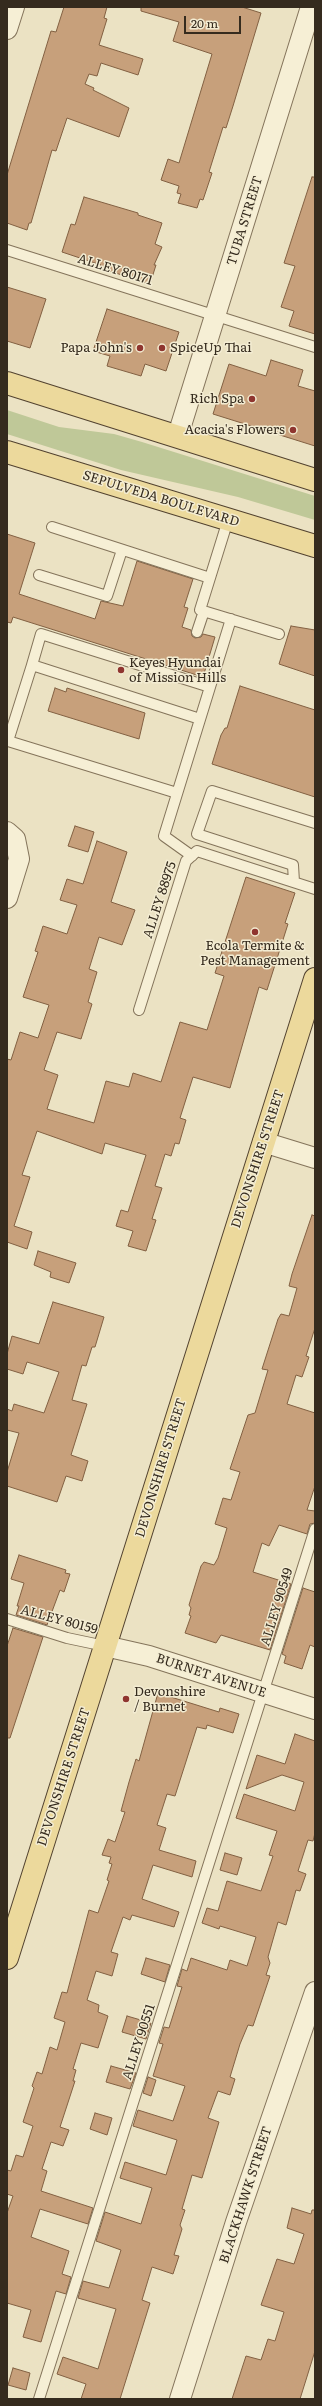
<!DOCTYPE html>
<html>
<head>
<meta charset="utf-8">
<style>
  body { margin:0 }
  #map { position:relative; width:322px; height:2406px; overflow:hidden; background:#ebe2c3; font-family:Literata,serif }
  canvas { display:block }
  .frame { position:absolute; inset:0; border:8px solid #352b1e; pointer-events:none }
  .scale { position:absolute; left:184px; top:16px; width:57px; height:18px; box-sizing:border-box; border:2px solid #352b1e; border-top:0; padding-left:5px; font-size:12px; line-height:14px; white-space:nowrap; color:#352b1e; -webkit-text-stroke:3px #f3ecd2; paint-order:stroke }
</style>
</head>
<body>
<div id="map">
<canvas width="322" height="2406"></canvas>
<div class="frame"></div>
<div class="scale">20 m</div>
</div>
<script>
const context = document.querySelector('canvas').getContext('2d');
context.lineJoin = 'round';
function fillPath(path, color) { context.fillStyle = color; context.fill(path, 'evenodd'); }
const poly = rows => new Path2D(rows.map(r => 'M' + r).join(''));
function stroke(path, color, width, dash) { context.strokeStyle = color; context.lineWidth = width; context.lineCap = dash ? 'butt' : 'round'; context.setLineDash(dash || []); context.stroke(path); }
function drawText(font, color, halo, rows, align = 'center') {
  context.font = font + ' Literata,serif'; context.lineWidth = 3; context.setLineDash([]); context.textBaseline = 'middle'; context.strokeStyle = halo; context.fillStyle = color; for (const [text, x, y, turn = 0] of rows) {
    context.save(); context.translate(x, y); context.rotate((+turn || 0) * Math.PI / 180); context.textAlign = isNaN(turn) ? turn : align; if (halo) context.strokeText(text, 0, 0); context.fillText(text, 0, 0); context.restore();
  }
}
fillPath(poly([
  [7,410,59,427,114,434,142,442,315,496,315,520,238,497,121,470,7,434]
]), '#bfc898');
const building = poly([
  [64,7,107,7,104,18,107,19,99,45,143,59,138,75,101,63,97,76,89,74,85,84,94,88,93,90,129,108,119,137,67,118,56,151,52,150,31,223,29,223,27,230,7,223,7,175,51,31,56,32,64,7],
  [141,7,242,7,261,13,233,106,226,128,223,127,209,172,212,173,203,200,200,199,197,208,178,203,181,194,177,193,179,186,161,180,168,159,179,163,212,54,173,41,179,22,141,11,141,7],
  [312,177,315,177,315,334,289,326,294,311,281,307,295,266,284,263,312,177],
  [84,197,138,213,138,215,162,223,155,244,162,247,154,265,156,265,150,284,100,268,101,265,62,252,71,224,75,225,84,197],
  [7,287,46,299,30,348,7,341,7,287],
  [107,309,179,332,166,371,145,364,141,376,107,366,110,356,93,351,107,309],
  [271,360,303,370,298,386,315,391,315,446,213,414,229,364,266,376,271,360],
  [7,534,35,543,19,594,95,619,101,601,123,606,137,561,193,579,184,607,188,608,182,627,191,630,192,636,195,638,201,637,203,634,215,637,203,677,13,617,11,623,7,622,7,534],
  [291,626,315,630,315,676,279,664,291,626],
  [240,686,315,710,315,797,212,764,221,735,225,728,227,728,240,686],
  [55,688,66,692,67,688,145,713,139,739,48,711,55,688],
  [75,826,94,832,88,852,68,846,75,826],
  [97,841,127,852,111,902,135,910,122,945,99,937,89,969,97,972,88,1002,92,1004,81,1039,57,1032,44,1070,58,1075,47,1109,94,1123,106,1081,129,1087,133,1073,161,1082,180,1022,207,1030,224,976,215,973,246,877,295,893,285,923,288,924,267,990,259,987,230,1088,193,1077,180,1118,186,1120,179,1144,175,1143,171,1156,165,1154,155,1186,162,1188,152,1219,156,1220,146,1251,128,1246,133,1231,116,1226,121,1210,128,1212,146,1155,105,1143,102,1154,37,1131,22,1175,30,1177,14,1226,32,1232,27,1249,7,1242,7,1059,11,1060,20,1032,38,1038,49,1005,23,997,38,952,35,951,43,926,67,934,77,905,60,900,67,879,83,884,97,841],
  [312,1215,315,1216,315,1328,306,1356,309,1357,302,1377,296,1375,287,1404,315,1413,315,1486,307,1510,315,1511,315,1523,310,1524,307,1534,279,1525,269,1546,262,1543,253,1572,291,1584,270,1650,221,1635,216,1643,185,1633,191,1616,189,1615,191,1608,189,1605,201,1566,204,1562,214,1565,218,1558,227,1528,215,1524,223,1498,231,1500,240,1472,230,1469,248,1415,255,1413,268,1370,262,1369,278,1319,281,1314,289,1316,297,1288,289,1286,292,1274,312,1215],
  [38,1251,76,1263,69,1283,50,1277,51,1272,34,1265,38,1251],
  [53,1302,104,1317,95,1347,92,1347,86,1366,82,1365,72,1400,87,1404,71,1455,88,1461,82,1481,66,1476,57,1502,7,1486,7,1472,19,1433,7,1430,7,1409,12,1411,14,1404,44,1413,59,1372,27,1362,23,1374,7,1369,7,1354,12,1336,39,1344,53,1302],
  [19,1555,66,1570,65,1573,70,1574,64,1592,60,1590,47,1625,16,1615,19,1606,17,1606,24,1583,11,1579,19,1555],
  [303,1588,315,1592,315,1647,310,1645,302,1669,284,1663,286,1656,282,1654,303,1588],
  [13,1628,43,1637,10,1738,7,1738,7,1646,13,1628],
  [158,1693,219,1712,220,1708,239,1714,233,1733,207,1725,206,1729,197,1727,175,1796,167,1794,157,1825,166,1828,159,1850,196,1861,192,1877,153,1865,142,1899,179,1912,174,1927,132,1915,130,1920,123,1917,111,1952,118,1954,112,1976,96,1971,87,2000,99,2005,98,2012,108,2016,98,2048,81,2043,73,2069,76,2070,73,2081,75,2081,60,2127,69,2130,63,2146,51,2142,42,2169,47,2171,41,2191,93,2208,88,2224,40,2209,31,2237,69,2251,62,2274,71,2277,66,2294,56,2291,41,2342,23,2337,31,2310,7,2303,7,2213,13,2196,7,2194,7,2170,11,2171,16,2155,23,2157,33,2126,23,2122,34,2088,32,2086,37,2072,42,2074,50,2047,57,2050,65,2022,54,2018,62,1992,67,1993,89,1910,98,1913,109,1881,107,1880,112,1864,109,1863,111,1857,102,1855,108,1839,115,1842,125,1812,121,1811,129,1782,136,1759,139,1761,158,1693],
  [295,1734,315,1741,315,1833,313,1841,308,1840,298,1871,306,1874,300,1891,296,1890,286,1925,278,1922,268,1957,270,1963,266,1975,270,1976,253,2026,248,2025,240,2044,230,2077,235,2079,230,2095,218,2091,208,2118,219,2122,202,2178,192,2175,182,2209,185,2210,180,2225,182,2229,174,2255,179,2256,173,2274,152,2267,142,2300,150,2303,120,2399,81,2399,86,2384,57,2374,63,2357,98,2369,116,2309,78,2298,83,2281,109,2288,121,2250,96,2241,105,2212,141,2224,152,2188,120,2178,125,2162,166,2175,177,2140,133,2126,138,2110,173,2121,185,2086,153,2076,163,2044,159,2043,164,2027,169,2028,182,1987,177,1986,182,1969,187,1971,191,1958,227,1970,230,1960,247,1966,256,1937,220,1926,219,1929,202,1923,207,1908,218,1911,227,1881,261,1891,273,1856,269,1855,277,1831,236,1818,244,1794,295,1811,304,1782,282,1775,246,1789,257,1755,285,1764,295,1734],
  [225,1853,242,1858,237,1875,220,1870,225,1853],
  [146,1958,170,1965,165,1982,141,1974,146,1958],
  [127,2016,151,2023,146,2039,122,2032,127,2016],
  [111,2066,136,2073,130,2089,106,2082,111,2066],
  [148,2077,156,2080,151,2096,143,2093,148,2077],
  [95,2113,112,2118,107,2135,90,2129,95,2113],
  [292,2208,311,2214,312,2210,315,2210,315,2351,300,2399,232,2399,246,2356,261,2360,268,2339,275,2341,284,2312,261,2305,277,2259,294,2264,304,2234,287,2228,292,2208],
  [13,2368,30,2373,26,2390,8,2385,13,2368]
]);
fillPath(building, '#c7a07b');
stroke(building, '#826042', 1);
const service = poly([
  [7,250,315,347],
  [228,520,200,610,279,634],
  [52,527,210,578],
  [39,575,107,596,122,550],
  [197,632,204,611],
  [32,665,41,634,210,687],
  [177,793,8,741,32,665,200,719],
  [192,856,164,836,231,619],
  [294,882,293,865,197,834,212,791,315,823],
  [139,1010,186,861,197,851,315,889],
  [7,1619,67,1638,105,1646],
  [39,2399,315,1529]
]);
const minor = poly([
  [7,29,14,7],
  [178,435,311,7],
  [7,832,15,839,19,859,7,898],
  [263,1142,315,1158],
  [105,1646,149,1656,315,1709],
  [180,2399,236,2222,315,1992]
]);
const primary = poly([
  [7,383,315,480],
  [7,452,315,546],
  [7,1958,315,979]
]);
stroke(service, '#84745b', 12);
stroke(minor, '#84745b', 22);
stroke(primary, '#52422f', 24);
stroke(service, '#f6efd5', 10);
stroke(minor, '#f6efd5', 20);
stroke(primary, '#ecd99c', 22);
for (const [x, y, r, color] of [
  [140,348,4,"#8f352f"],
  [162,348,4,"#8f352f"],
  [252,399,4,"#8f352f"],
  [293,430,4,"#8f352f"],
  [121,670,4,"#8f352f"],
  [255,932,4,"#8f352f"],
  [126,1699,4,"#8f352f"]
]) { const dot = new Path2D(); dot.arc(x, y, r, 0, 2 * Math.PI); context.fillStyle = color; context.fill(dot); stroke(dot, '#f3ecd2', 1.5); }
drawText('13px', '#352b1e', '#f3ecd2', [
  ["TUBA STREET",245,221,-73],
  ["ALLEY 80171",115,270,17],
  ["SEPULVEDA BOULEVARD",161,499,17],
  ["ALLEY 88975",160,900,-72],
  ["DEVONSHIRE STREET",258,1159,-72],
  ["DEVONSHIRE STREET",161,1468,-73],
  ["ALLEY 90549",277,1607,-73],
  ["ALLEY 80159",59,1620,15],
  ["BURNET AVENUE",211,1676,18],
  ["DEVONSHIRE STREET",64,1777,-72],
  ["ALLEY 90551",139,2042,-72],
  ["BLACKHAWK STREET",246,2195,-72]
]);
drawText('13px', '#352b1e', '#f3ecd2', [
  ["Papa John's",132,348],
  ["SpiceUp Thai",170,348,"left"],
  ["Rich Spa",244,399],
  ["Acacia's Flowers",285,430],
  ["Keyes Hyundai",129,663,"left"],
  ["of Mission Hills",129,678,"left"],
  ["Ecola Termite &",255,946,"center"],
  ["Pest Management",255,961,"center"],
  ["Devonshire",134,1692,"left"],
  ["/ Burnet",134,1707,"left"]
], 'right');
</script>
</body>
</html>
